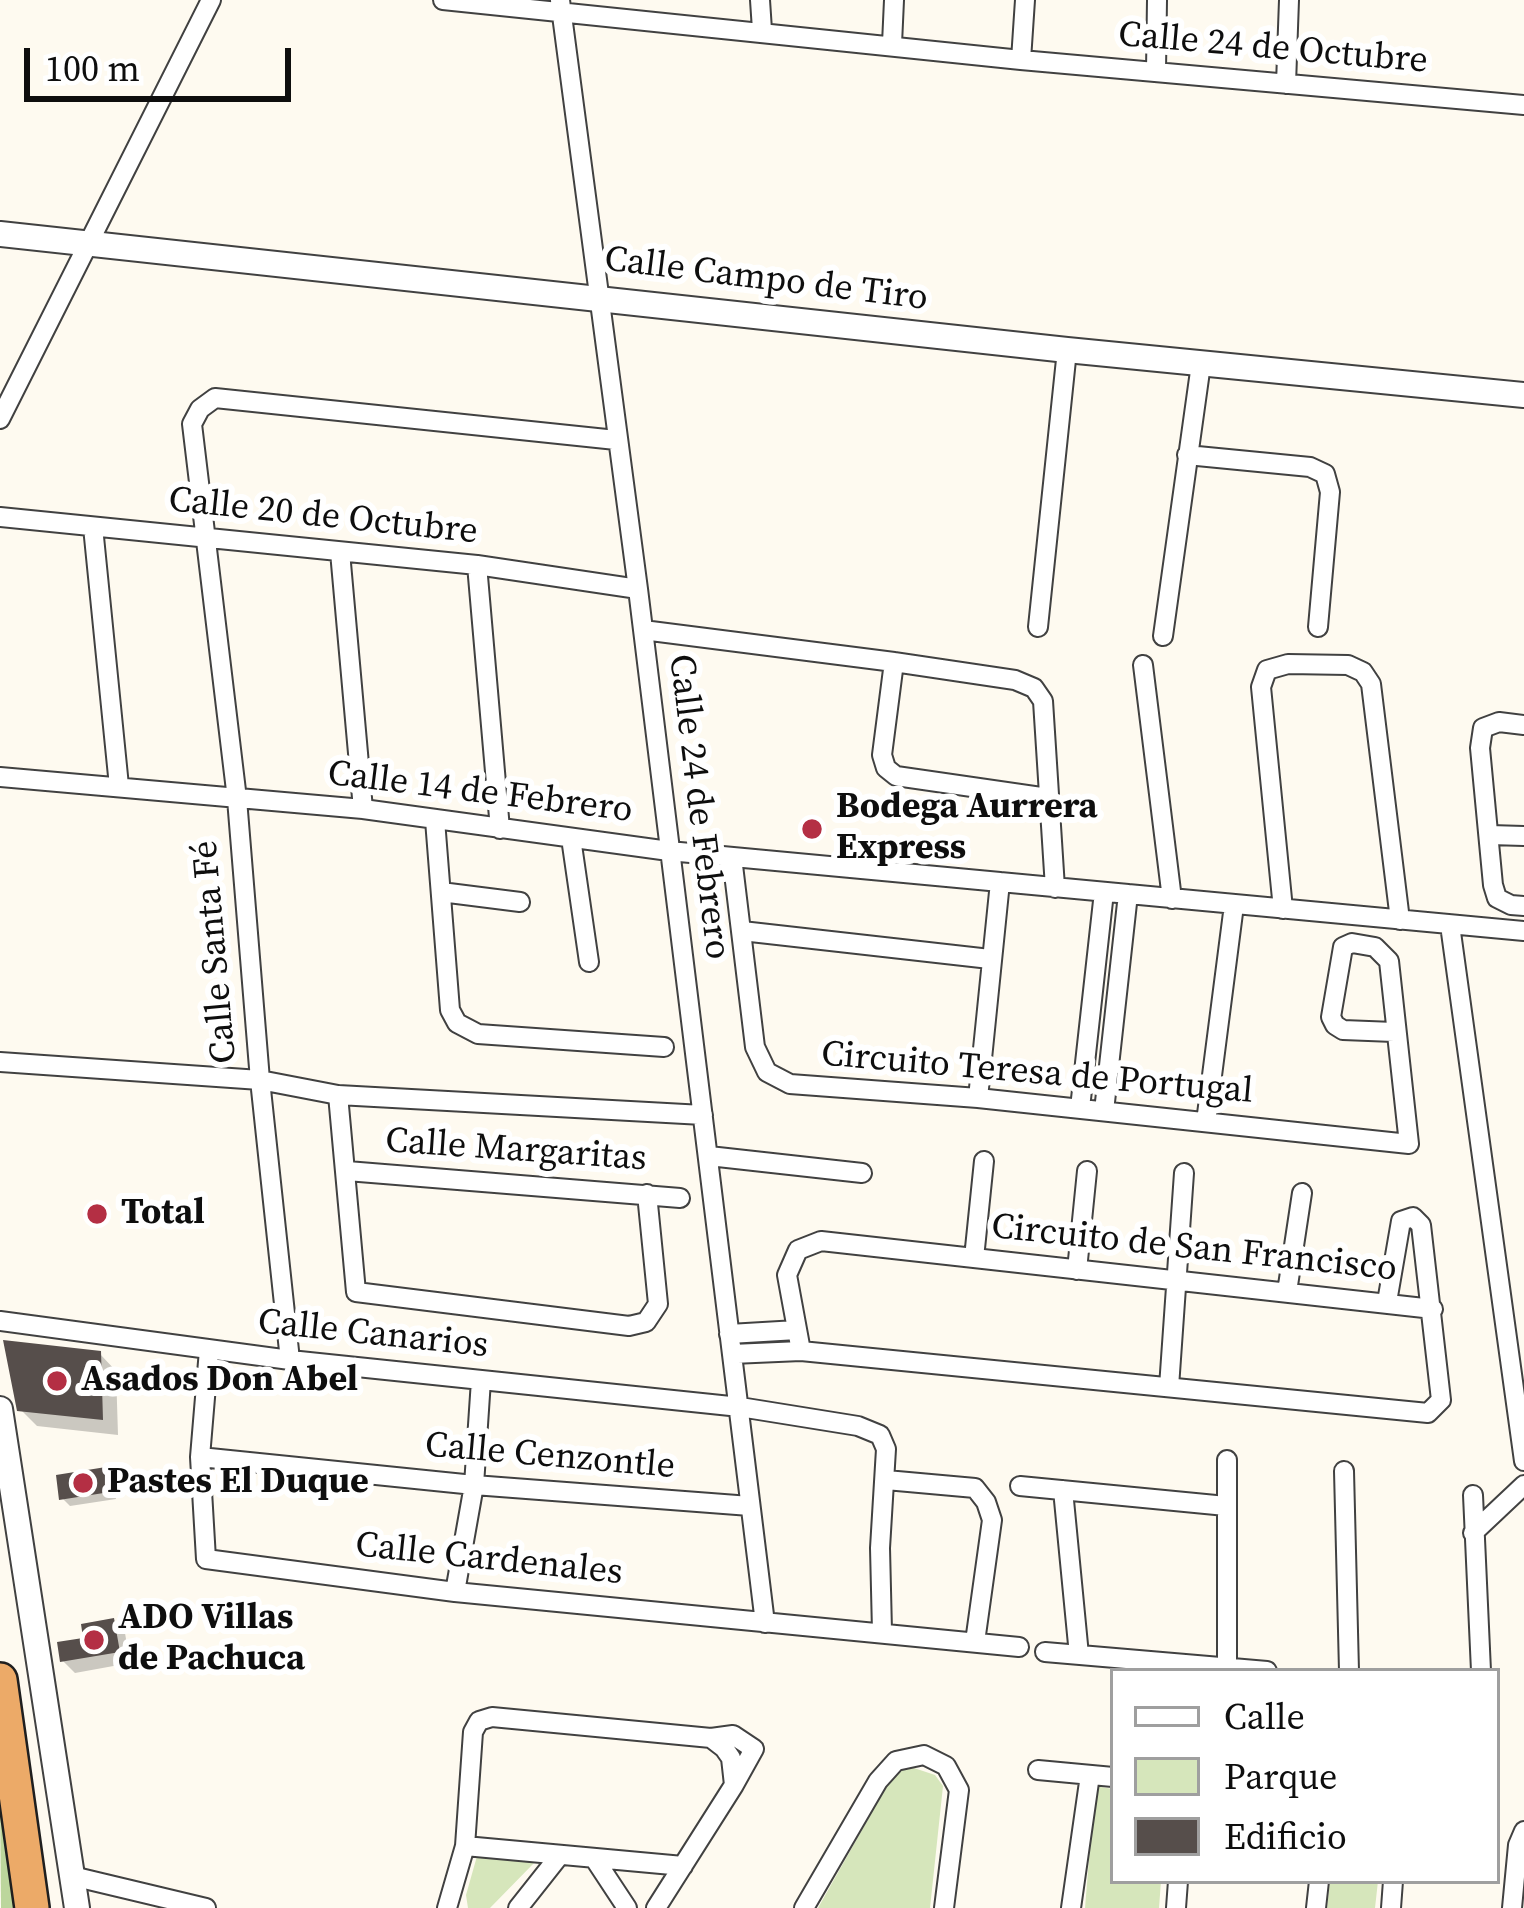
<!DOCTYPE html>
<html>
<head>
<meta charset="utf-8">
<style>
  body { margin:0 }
  #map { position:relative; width:1524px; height:1908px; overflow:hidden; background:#fefaf0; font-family:"Source Serif 4",serif }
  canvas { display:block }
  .legend { position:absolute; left:1110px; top:1668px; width:390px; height:216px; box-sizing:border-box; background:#fff; border:3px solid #9f9f9f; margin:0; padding:15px 21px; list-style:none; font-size:36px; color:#0e0e0e }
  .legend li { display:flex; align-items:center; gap:24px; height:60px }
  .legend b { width:60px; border:3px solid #9f9f9f }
  .scale { position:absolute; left:24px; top:48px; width:267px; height:54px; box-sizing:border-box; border:6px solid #0e0e0e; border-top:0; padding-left:15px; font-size:36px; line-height:42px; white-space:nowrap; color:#0e0e0e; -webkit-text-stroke:9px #fff; paint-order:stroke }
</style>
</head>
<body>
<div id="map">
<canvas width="1524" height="1908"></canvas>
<ul class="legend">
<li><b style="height:15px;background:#fff"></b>Calle</li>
<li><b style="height:33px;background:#d6e6bb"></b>Parque</li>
<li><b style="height:33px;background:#564e4b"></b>Edificio</li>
</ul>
<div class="scale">100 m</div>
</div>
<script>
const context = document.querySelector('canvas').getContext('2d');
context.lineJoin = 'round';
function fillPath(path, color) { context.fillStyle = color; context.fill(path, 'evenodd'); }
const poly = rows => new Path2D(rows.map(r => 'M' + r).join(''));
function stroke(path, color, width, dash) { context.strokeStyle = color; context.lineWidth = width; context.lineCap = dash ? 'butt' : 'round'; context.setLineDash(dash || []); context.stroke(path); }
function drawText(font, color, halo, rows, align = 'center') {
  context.font = font + ' "Source Serif 4",serif'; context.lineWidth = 12; context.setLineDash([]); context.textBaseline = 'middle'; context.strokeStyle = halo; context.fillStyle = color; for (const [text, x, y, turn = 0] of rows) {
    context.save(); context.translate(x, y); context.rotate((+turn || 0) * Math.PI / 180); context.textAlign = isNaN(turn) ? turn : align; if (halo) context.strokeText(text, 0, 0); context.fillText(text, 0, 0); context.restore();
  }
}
fillPath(poly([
  [911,1767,935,1775,943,1786,930,1908,818,1908,889,1782,898,1771],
  [1095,1786,1113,1789,1113,1881,1161,1881,1159,1908,1085,1908],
  [481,1842,540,1849,535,1862,490,1908,468,1908,466,1895],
  [1330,1881,1378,1881,1375,1908,1327,1908]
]), '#d6e6bb');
fillPath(poly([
  [0,1799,23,1908,1,1908]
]), '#bcd69c');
fillPath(poly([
  [100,1354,116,1371,118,1435,37,1426,20,1409],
  [105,1470,112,1478,116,1499,70,1506,62,1498],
  [113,1622,125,1633,130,1663,75,1673,63,1661]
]), '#0003');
fillPath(poly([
  [3,1340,101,1351,103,1420,17,1411],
  [106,1467,110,1492,59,1500,56,1475],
  [114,1618,120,1652,60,1662,57,1642,83,1638,81,1624]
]), '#564e4b');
const minor = poly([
  [443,0,1021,60,1524,105],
  [560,0,638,589,765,1623],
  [760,0,762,30],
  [892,44,894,0],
  [1021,60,1025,0],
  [1156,71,1157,0],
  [1286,84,1289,0],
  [0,419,211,0],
  [1187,455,1310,467,1325,474,1330,492,1318,627],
  [0,517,477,565,638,589],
  [93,527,119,786],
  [340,552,363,809],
  [477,565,500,829],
  [1038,627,1067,350],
  [643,630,894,662,1015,680,1034,688,1043,701,1055,888],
  [1163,636,1201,364],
  [894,662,882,755,886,768,896,776,1048,798],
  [1143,665,1172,899],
  [1524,725,1499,722,1483,728,1480,748,1493,885,1497,898,1511,905,1524,906],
  [0,777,363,809,669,851,1524,931],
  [435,820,450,1010,457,1023,478,1034,664,1047],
  [1490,835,1524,836],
  [571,838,589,962],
  [732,857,755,1047,767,1072,790,1084,978,1098,1409,1144,1389,961,1375,947,1352,943,1343,947,1331,1017,1335,1025,1343,1030,1394,1032],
  [441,892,520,902],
  [1283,909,1261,687,1267,670,1288,664,1348,665,1363,672,1371,684,1400,920],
  [1450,925,1524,1461],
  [742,931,990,959],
  [0,1062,260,1080,338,1095,703,1115],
  [338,1095,356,1292,629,1326,646,1322,658,1304,647,1194],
  [978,1098,1000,882],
  [1080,1108,1104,892],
  [1104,1111,1128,894],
  [1206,1122,1234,905],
  [709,1156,862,1173],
  [347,1171,680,1198],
  [974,1258,984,1161],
  [1077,1270,1087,1171],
  [1287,1292,1302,1193],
  [0,1321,290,1360,740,1407,858,1426,880,1435,886,1449,880,1548,882,1631],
  [729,1334,797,1330],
  [209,1350,200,1457,206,1559,455,1592,1019,1647],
  [801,1351,787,1275,798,1250,821,1241,1433,1309],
  [732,1354,801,1351,1428,1413,1441,1400,1421,1225,1413,1217,1401,1221,1387,1302],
  [290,1360,260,1080,237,799,192,424,200,409,215,398,616,440],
  [1169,1387,1184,1173],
  [200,1457,474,1485,750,1506],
  [1227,1460,1227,1671],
  [1344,1471,1349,1671],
  [886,1480,975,1488,986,1502,992,1520,975,1642],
  [1020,1486,1226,1506],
  [1063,1490,1079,1655],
  [1473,1495,1481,1671],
  [1473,1533,1524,1485],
  [455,1592,474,1485,481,1380],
  [1045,1652,1267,1671],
  [711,1738,733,1735,754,1749,734,1785],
  [1038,1770,1113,1777],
  [465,1846,683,1866],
  [594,1858,627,1908],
  [72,1876,206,1908],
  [447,1908,465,1846,473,1732,479,1721,492,1717,711,1738,724,1748,731,1758,734,1785,656,1908],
  [518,1908,560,1855],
  [804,1908,878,1781,896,1761,924,1755,946,1766,959,1790,944,1908],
  [1071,1908,1090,1775],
  [1176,1908,1178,1881],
  [1316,1908,1319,1881],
  [1391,1908,1393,1881],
  [1512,1908,1518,1845,1524,1831]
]);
const tertiary = poly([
  [0,234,1067,350,1524,395],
  [0,1409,77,1908]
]);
const trunk = poly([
  [0,1680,32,1908]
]);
stroke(minor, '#414141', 22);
stroke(tertiary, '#414141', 28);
stroke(trunk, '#1f1f1f', 38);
stroke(minor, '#fff', 18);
stroke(tertiary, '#fff', 24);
stroke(trunk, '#ecaa68', 33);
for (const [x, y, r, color] of [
  [812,829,12,"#b42f44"],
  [97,1214,12,"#b42f44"],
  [57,1381,12,"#b42f44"],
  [83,1483,12,"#b42f44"],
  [94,1640,12,"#b42f44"]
]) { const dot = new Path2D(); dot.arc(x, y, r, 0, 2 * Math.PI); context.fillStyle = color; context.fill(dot); stroke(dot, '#fff', 4.5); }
drawText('36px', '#0e0e0e', '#fff', [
  ["Calle 24 de Octubre",1273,49,5],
  ["Calle Campo de Tiro",766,280,7],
  ["Calle 20 de Octubre",323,517,6],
  ["Calle 14 de Febrero",480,793,7],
  ["Calle 24 de Febrero",698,807,83],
  ["Calle Santa Fé",216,952,-95],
  ["Circuito Teresa de Portugal",1037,1074,5],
  ["Calle Margaritas",516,1151,4],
  ["Circuito de San Francisco",1194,1249,6],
  ["Calle Canarios",373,1335,6],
  ["Calle Cenzontle",550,1457,5],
  ["Calle Cardenales",489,1560,6]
]);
drawText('bold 36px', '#0e0e0e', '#fff', [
  ["Bodega Aurrera",836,808],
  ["Express",836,849],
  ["Total",121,1214],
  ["Asados Don Abel",81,1381],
  ["Pastes El Duque",107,1483],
  ["ADO Villas",118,1619],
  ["de Pachuca",118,1660]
], 'left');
</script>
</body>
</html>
